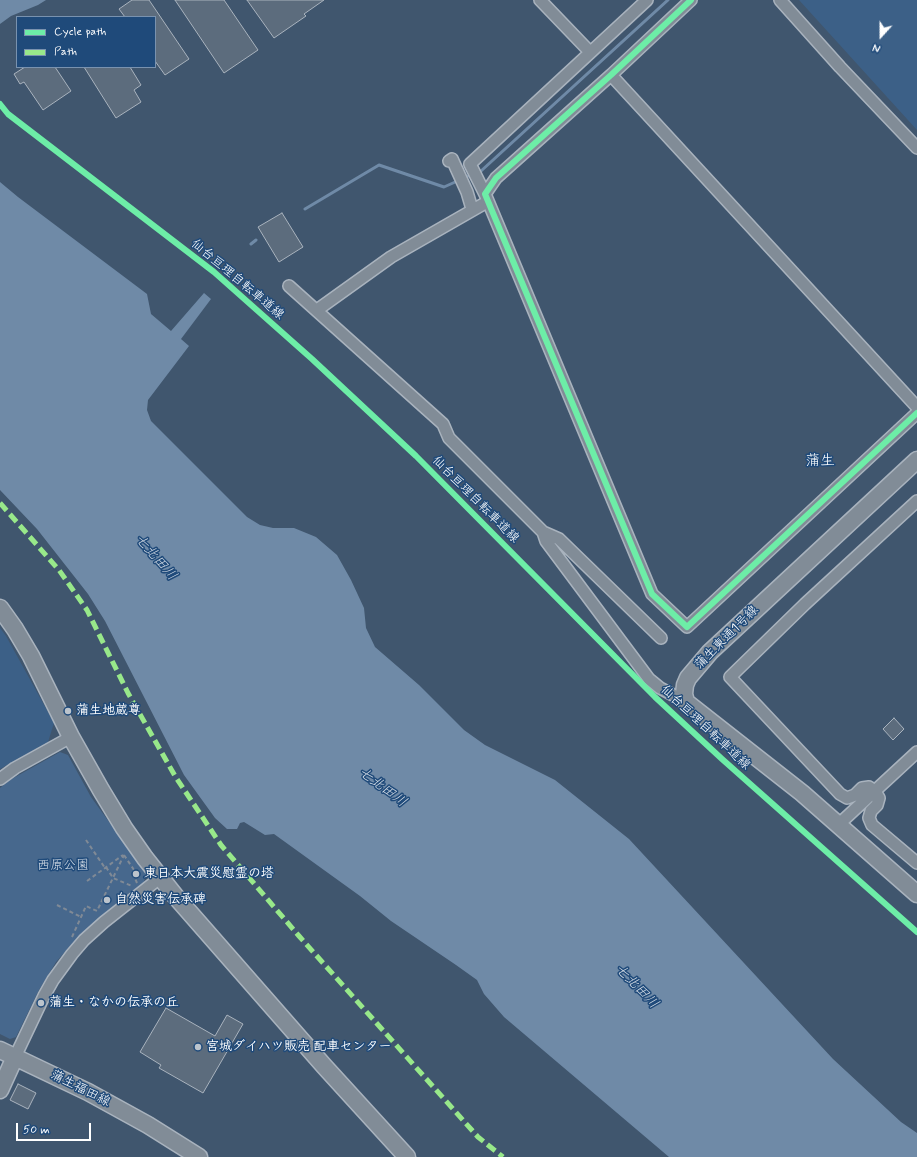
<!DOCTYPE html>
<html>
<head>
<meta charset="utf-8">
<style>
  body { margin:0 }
  #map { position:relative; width:917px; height:1157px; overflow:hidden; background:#40566e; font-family:Mynerve,sans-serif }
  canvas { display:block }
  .legend { position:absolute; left:16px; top:16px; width:140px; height:52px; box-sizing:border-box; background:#1f4a7a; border:1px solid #7992af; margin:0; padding:5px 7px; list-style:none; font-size:12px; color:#fff }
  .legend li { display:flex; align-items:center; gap:8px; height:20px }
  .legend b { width:20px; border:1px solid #7992af }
  .north { position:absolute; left:861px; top:16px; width:40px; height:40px; -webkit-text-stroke:3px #1f4a7a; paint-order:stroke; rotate:201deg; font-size:11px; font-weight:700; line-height:16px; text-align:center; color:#fff }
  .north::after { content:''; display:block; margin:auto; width:14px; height:18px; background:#fff; clip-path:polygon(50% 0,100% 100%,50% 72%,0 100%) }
  .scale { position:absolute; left:16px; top:1123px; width:75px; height:18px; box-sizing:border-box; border:2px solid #fff; border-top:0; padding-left:5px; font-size:12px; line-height:14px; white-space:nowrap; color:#fff; -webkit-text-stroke:3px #1f4a7a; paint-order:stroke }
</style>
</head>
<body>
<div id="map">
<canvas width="917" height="1157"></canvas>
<ul class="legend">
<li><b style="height:5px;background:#6deda7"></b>Cycle path</li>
<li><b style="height:5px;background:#98e88a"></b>Path</li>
</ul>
<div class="north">N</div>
<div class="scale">50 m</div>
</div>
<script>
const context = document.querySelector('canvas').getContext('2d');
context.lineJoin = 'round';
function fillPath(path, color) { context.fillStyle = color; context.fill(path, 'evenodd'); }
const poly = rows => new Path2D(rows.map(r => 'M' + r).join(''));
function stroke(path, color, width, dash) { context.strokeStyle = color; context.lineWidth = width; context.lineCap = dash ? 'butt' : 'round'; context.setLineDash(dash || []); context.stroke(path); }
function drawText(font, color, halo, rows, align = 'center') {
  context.font = font + ' Mynerve,"Klee One",sans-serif'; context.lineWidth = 3; context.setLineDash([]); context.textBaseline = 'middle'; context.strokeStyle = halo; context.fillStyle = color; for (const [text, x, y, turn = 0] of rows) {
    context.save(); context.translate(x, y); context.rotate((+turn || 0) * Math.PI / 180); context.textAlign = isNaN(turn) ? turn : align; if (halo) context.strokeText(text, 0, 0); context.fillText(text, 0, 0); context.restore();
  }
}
fillPath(poly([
  [799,0,917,0,917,130],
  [0,628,6,636,54,723,48,742,0,769]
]), '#3c6087');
fillPath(poly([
  [60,752,68,755,91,797,146,873,144,882,107,911,78,937,56,962,39,990,16,1037,10,1039,0,1034,0,788,10,780]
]), '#47688d');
fillPath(poly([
  [0,0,46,0,38,5,11,16,0,24],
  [0,182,18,197,147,294,151,314,171,331,204,293,211,299,181,339,189,346,148,400,147,410,151,421,247,517,260,525,273,528,294,528,316,537,337,555,351,580,364,608,366,628,375,647,419,685,464,730,485,745,555,780,629,839,833,1059,901,1122,917,1133,917,1157,669,1157,504,1017,484,994,477,980,456,965,391,921,360,896,274,834,265,835,244,822,240,823,237,829,227,829,215,818,184,775,105,621,88,594,37,529,0,490]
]), '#6f8aa7');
stroke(poly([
  [478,172,481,171,668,0],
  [305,209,379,165,444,187,473,174],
  [251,244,256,240]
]), '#6f8aa7', 3);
const building = poly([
  [132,0,149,0,189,59,165,75,155,61,155,17,125,17,119,9,132,0],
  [175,0,224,0,258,50,224,73,175,0],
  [247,0,324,0,304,14,306,16,274,38,247,0],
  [25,67,55,67,71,91,43,110,24,82,20,84,14,74,25,67],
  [84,67,130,67,141,85,134,90,141,102,116,118,84,67],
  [282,213,303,247,279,262,258,227,282,213],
  [894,718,904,729,893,740,883,729,894,718],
  [166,1008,215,1036,227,1015,243,1024,203,1093,159,1068,161,1065,140,1052,166,1008],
  [18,1084,36,1093,28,1109,10,1100,18,1084]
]);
fillPath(building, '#5c6c7d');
stroke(building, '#a9b3be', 1);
const street = poly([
  [540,0,590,52],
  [691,0,611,75,496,178,485,194,652,594,687,627,917,413],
  [780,0,840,67,917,148],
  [611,75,917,407],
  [449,161,452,159,467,192,472,209],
  [485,194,470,164,647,0],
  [289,286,443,424,449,438,543,532,559,539,661,638],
  [317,310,391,257,487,202],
  [917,501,805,604,730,677,840,794,847,798,855,795,862,788,869,787,875,791,879,798,877,805,871,811,869,818,872,825,917,863],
  [543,532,546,541,649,679,660,688,686,702],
  [0,779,15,768,71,737],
  [838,825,917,752],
  [15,1057,44,996,53,980,72,954,84,940,104,922,161,877]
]);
const secondary = poly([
  [917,460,710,652,688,678,685,685,684,694,686,702,802,793,917,894],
  [0,608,15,629,31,656,71,737,101,790,124,828,145,858,176,897,324,1066,407,1157],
  [0,1050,88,1092,148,1125,199,1157],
  [0,1090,15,1057]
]);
stroke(street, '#a9b3be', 14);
stroke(secondary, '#a9b3be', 19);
stroke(poly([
  [86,840,105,868],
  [124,855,134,870,134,876,137,883],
  [106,867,113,878,132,886],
  [87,881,123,855],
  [57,905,81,917],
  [72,937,86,906,97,911,124,855]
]), '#808a96', 2, [4, 3]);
stroke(street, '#818c97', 11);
stroke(secondary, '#818c97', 16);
stroke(poly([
  [0,503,59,570,87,610,128,693,175,776,221,845,299,936,478,1137,503,1157]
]), '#98e88a', 5, [10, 5]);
stroke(poly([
  [691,0,611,75,496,178,485,194,652,594,687,627,917,413],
  [0,104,8,114,214,272,312,359,416,456,655,697,722,759,917,932]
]), '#6deda7', 6);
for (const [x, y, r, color] of [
  [68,711,4,"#bcc4cc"],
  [136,874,4,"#bcc4cc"],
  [107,900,4,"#bcc4cc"],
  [41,1003,4,"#bcc4cc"],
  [198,1047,4,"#bcc4cc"]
]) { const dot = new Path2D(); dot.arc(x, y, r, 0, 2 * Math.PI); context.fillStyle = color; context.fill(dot); stroke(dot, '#1f4a7a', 1.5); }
drawText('13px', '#fff', '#1f4a7a', [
  ["仙台亘理自転車道線",237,280,40],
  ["仙台亘理自転車道線",475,500,45],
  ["蒲生東通1号線",727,638,-45],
  ["仙台亘理自転車道線",705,728,43],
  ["蒲生福田線",80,1089,27]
]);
drawText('bold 13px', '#fff', '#1f4a7a', [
  ["蒲生地蔵尊",76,711],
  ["東日本大震災慰霊の塔",144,874],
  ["自然災害伝承碑",115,900],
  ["蒲生・なかの伝承の丘",49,1003],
  ["宮城ダイハツ販売 配車センター",206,1047]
], 'left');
drawText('13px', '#dae1e9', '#1f4a7a', [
  ["西原公園",63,866]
]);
drawText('italic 14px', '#d5dde6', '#1f4a7a', [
  ["七北田川",155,558,49],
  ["七北田川",382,788,37],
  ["七北田川",636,987,46]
]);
drawText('15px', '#fff', '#1f4a7a', [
  ["蒲生",820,462]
]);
</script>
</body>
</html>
